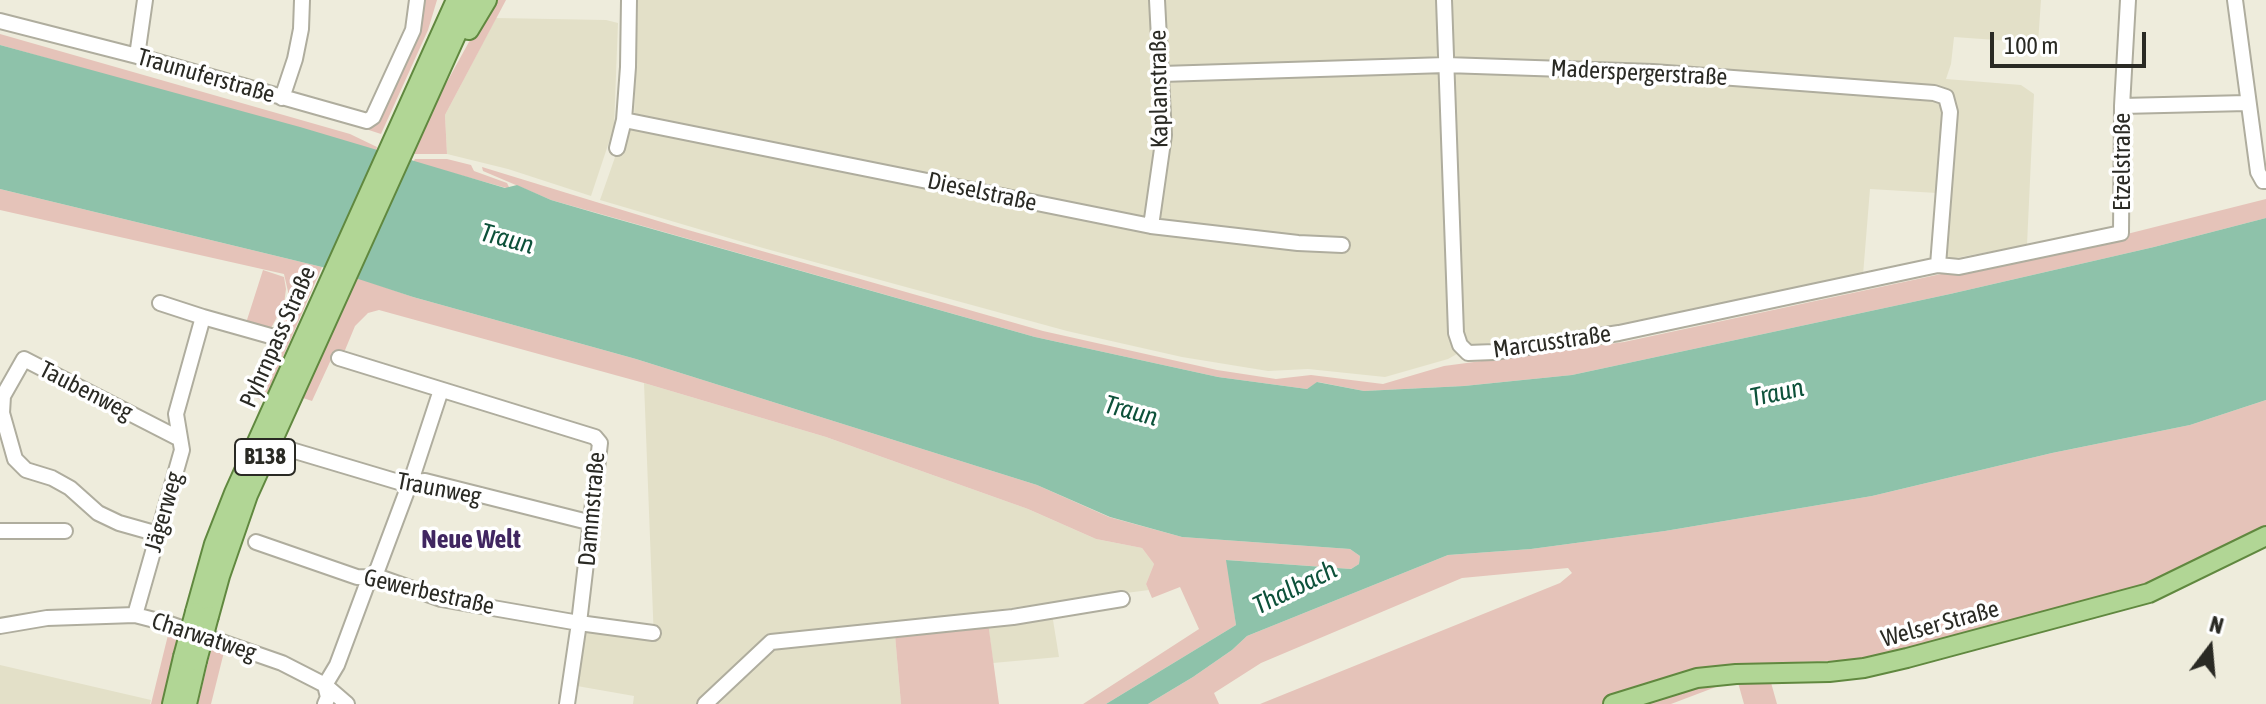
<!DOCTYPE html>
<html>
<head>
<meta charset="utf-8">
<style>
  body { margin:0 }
  #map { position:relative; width:2266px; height:704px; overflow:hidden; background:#eeecdc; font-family:"Asap Condensed",sans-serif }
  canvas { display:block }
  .north { position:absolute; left:2170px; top:608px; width:80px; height:80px; -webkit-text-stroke:6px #fff; paint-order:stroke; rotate:16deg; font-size:22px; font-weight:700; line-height:32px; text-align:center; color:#2a2a24 }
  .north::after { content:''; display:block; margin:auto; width:28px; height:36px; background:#2a2a24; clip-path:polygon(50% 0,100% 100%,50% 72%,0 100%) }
  .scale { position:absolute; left:1990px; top:32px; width:156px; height:36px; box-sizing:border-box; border:4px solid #2a2a24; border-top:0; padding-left:10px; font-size:24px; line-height:28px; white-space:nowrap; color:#2a2a24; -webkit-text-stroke:6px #fff; paint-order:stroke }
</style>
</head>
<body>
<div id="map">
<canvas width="2266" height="704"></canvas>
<div class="north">N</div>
<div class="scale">100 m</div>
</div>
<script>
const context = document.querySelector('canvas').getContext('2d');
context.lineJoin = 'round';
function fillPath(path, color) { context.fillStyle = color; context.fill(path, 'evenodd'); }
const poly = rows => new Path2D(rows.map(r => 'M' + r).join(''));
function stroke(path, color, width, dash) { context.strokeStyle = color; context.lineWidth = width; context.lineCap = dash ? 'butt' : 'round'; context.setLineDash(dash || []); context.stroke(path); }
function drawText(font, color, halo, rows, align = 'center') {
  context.font = font + ' "Asap Condensed",sans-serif'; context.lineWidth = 7; context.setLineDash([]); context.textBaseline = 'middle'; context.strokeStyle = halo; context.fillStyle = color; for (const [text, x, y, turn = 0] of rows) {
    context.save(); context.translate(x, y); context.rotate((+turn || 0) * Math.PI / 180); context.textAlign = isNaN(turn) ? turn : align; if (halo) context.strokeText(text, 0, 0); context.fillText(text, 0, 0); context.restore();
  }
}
fillPath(poly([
  [638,0,1153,0,1159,109,1155,160,1144,218,939,175,634,117],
  [1165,0,2041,0,2038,43,1954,37,1951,64,1946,79,2021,85,2034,94,2027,245,1933,262,1937,193,1870,189,1863,275,1706,310,1594,330,1473,345,1448,359,1385,377,1308,369,1268,371,1182,357,1067,331,763,248,600,200,627,123,1155,232,1168,150,1169,80],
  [496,18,606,20,618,23,614,127,591,196,508,169,447,154,445,115],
  [644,383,826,437,1028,509,1096,539,1142,548,1154,564,1146,584,1149,590,894,623,901,704,633,704,634,696,577,686,587,629,654,641],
  [1052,614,1059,657,993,663,988,622],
  [0,665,151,700,150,704,0,704]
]), '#e3e0c8');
fillPath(poly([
  [423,0,437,0,428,30,381,134,326,116,370,118],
  [492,0,506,0,445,115,447,154,411,154,431,111],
  [0,34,350,134,377,147,376,151,0,45],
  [415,159,447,159,471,165,474,171,507,183,510,189,413,162],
  [482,167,681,228,1043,331,1217,370,1276,379,1311,375,1383,384,1444,366,1624,342,2123,235,2266,199,2266,218,2154,247,1950,294,1572,375,1464,386,1364,391,1318,382,1307,389,1218,377,1035,337,551,200,483,171],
  [0,189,322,267,264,401,251,396,273,335,290,300,284,274,0,210],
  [263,270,284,277,286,289,284,304,270,330,246,323],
  [355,277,413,297,636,359,1037,485,1109,517,1182,537,1350,549,1360,556,1359,564,1351,569,1227,560,1236,625,1106,704,1083,704,1199,629,1180,587,1152,598,1146,584,1154,564,1142,548,1096,539,1028,509,826,437,644,383,379,310,368,313,355,326,343,355,335,351,312,401,300,397],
  [2266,400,2266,530,2156,582,1910,649,1852,660,1742,664,1738,679,1770,679,1777,704,1744,704,1737,679,1671,704,1260,704,1560,583,1572,573,1568,568,1462,578,1261,663,1214,693,1219,704,1148,704,1193,677,1232,650,1247,636,1448,555,1531,549,1665,531,1872,496,2052,453,2190,425],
  [988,622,999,704,901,704,895,635],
  [169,631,181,635,164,704,151,704],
  [212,646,224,652,211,704,198,704]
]), '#e5c3b9');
fillPath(poly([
  [0,45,300,127,505,188,517,185,551,200,599,214,1035,337,1218,377,1307,389,1317,382,1364,391,1464,386,1572,375,1950,294,2154,247,2266,218,2266,400,2190,425,2052,453,1872,496,1665,531,1531,549,1448,555,1247,636,1232,650,1193,677,1148,704,1106,704,1236,625,1226,560,1351,569,1359,564,1360,556,1350,549,1182,537,1110,517,1037,485,636,359,413,297,322,267,0,189]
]), '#8ec2aa');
const minor = poly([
  [1444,0,1456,333,1460,345,1468,353,1494,352,1619,333,1938,265,1959,267,2121,233,2122,106,2128,0],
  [2235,0,2258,172,2263,181,2266,181],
  [0,21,137,56,367,121,373,117,413,30,417,0],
  [137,56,145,0],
  [1162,74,1446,65,1653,72,1934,93,1946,97,1950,112,1938,265],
  [282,98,295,59,301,29,302,0],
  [2122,106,2247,103],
  [624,120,1151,226,1298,243,1342,245],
  [617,148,624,120,628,67,629,0],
  [1151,226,1164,135,1157,0],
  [160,303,203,317],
  [339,358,595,437,600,443,579,623,567,704],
  [288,449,402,483,425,481,592,523],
  [0,531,65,531],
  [158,534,119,523,98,513,70,488,52,478,26,470,15,459,2,413,3,396,24,359,178,438],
  [256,542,357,577,382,578,441,599,579,623,653,633],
  [135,615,182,450,176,414,203,317,274,337],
  [0,626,47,618,135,615,170,624,282,663,325,685,347,704],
  [325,704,328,697,325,685,337,665,366,587,378,568,414,472,441,390],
  [705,704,771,642,1013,617,1122,599]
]);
const major = poly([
  [469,30,487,0],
  [195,612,214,544,234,493,456,0],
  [209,616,220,576,248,495,472,0],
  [172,704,183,657],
  [187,704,197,661],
  [1613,704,1697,678,1736,674,1829,672,1864,668,1907,658,2149,593,2266,536]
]);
stroke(minor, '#afad9e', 18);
stroke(major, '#60883f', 22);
stroke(minor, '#fff', 14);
stroke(major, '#b1d695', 18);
const majorBridge = poly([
  [183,657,195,612],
  [197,661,209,616]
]);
stroke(majorBridge, '#60883f', 22, []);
stroke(majorBridge, '#b1d695', 18);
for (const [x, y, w] of [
  [265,457,60]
]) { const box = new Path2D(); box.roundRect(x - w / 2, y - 18, w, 36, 6); context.fillStyle = '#fff'; context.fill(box); stroke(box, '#2a2a24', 2); }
drawText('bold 22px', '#2a2a24', null, [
  ["B138",265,457]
]);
drawText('24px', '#2a2a24', '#fff', [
  ["Maderspergerstraße",1639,73,3],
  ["Traunuferstraße",206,76,16],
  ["Kaplanstraße",1159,89,-91],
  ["Etzelstraße",2122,162,-90],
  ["Dieselstraße",982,192,12],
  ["Pyhrnpass Straße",278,337,-66],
  ["Marcusstraße",1552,342,-8],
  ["Taubenweg",86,391,27],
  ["Traunweg",439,489,11],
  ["Dammstraße",592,509,-85],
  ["Jägerweg",164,512,-74],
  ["Gewerbestraße",429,592,13],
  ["Welser Straße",1940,624,-15],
  ["Charwatweg",204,637,18]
]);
drawText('italic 26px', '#0d513a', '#fff', [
  ["Traun",507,239,15],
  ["Traun",1777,393,-12],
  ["Traun",1131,411,15],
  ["Thalbach",1295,588,-26]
]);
drawText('bold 26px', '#402660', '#fff', [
  ["Neue Welt",471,540]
]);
</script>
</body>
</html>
